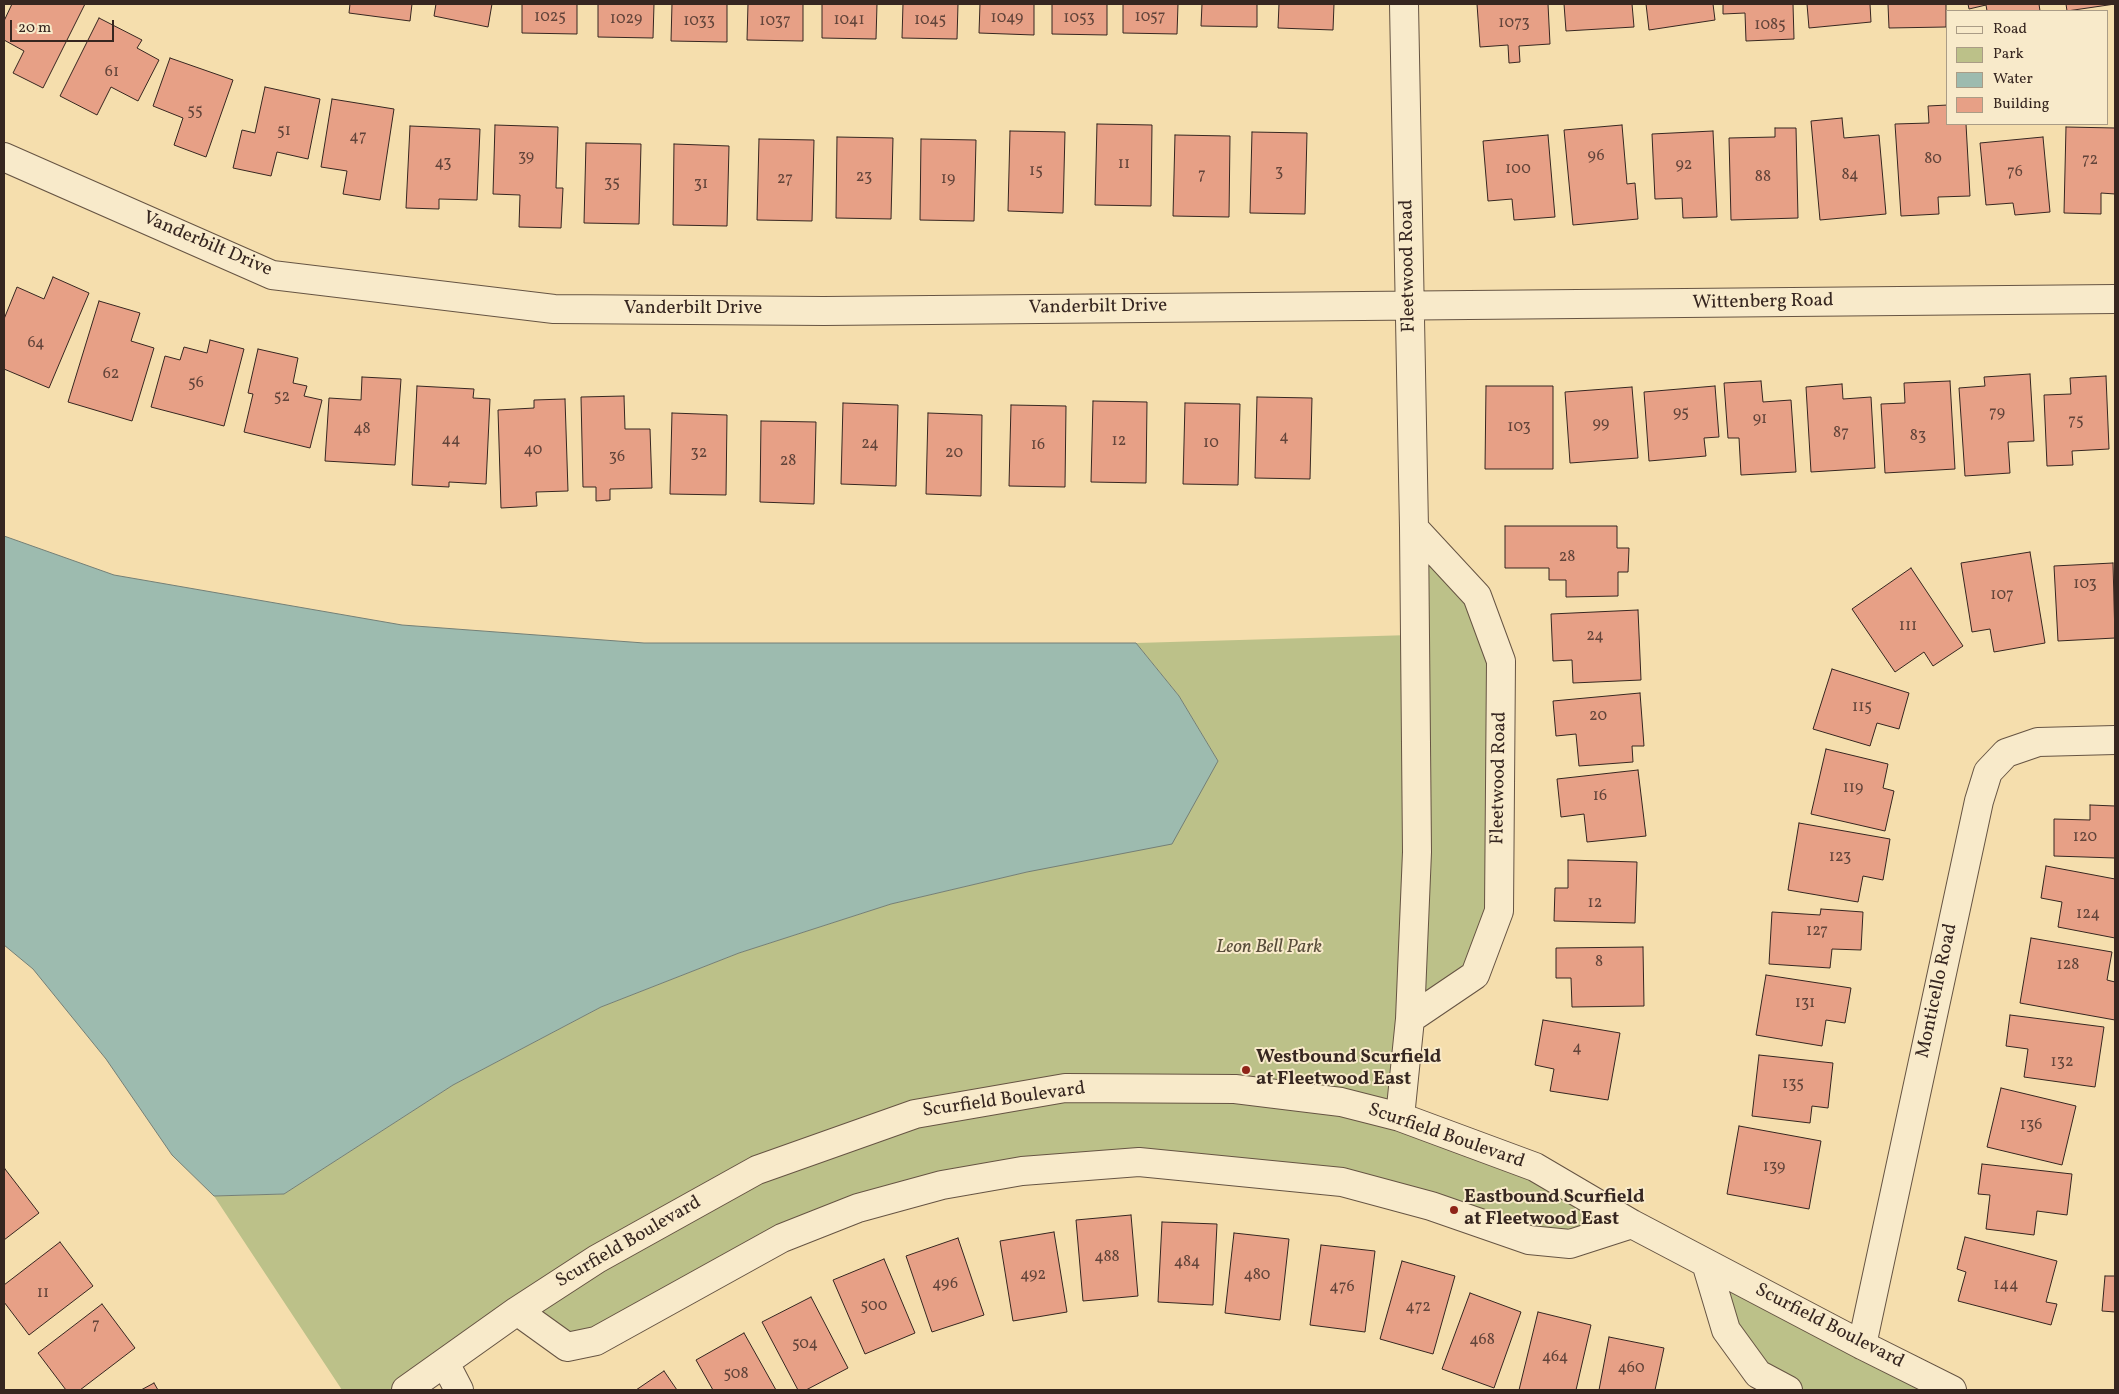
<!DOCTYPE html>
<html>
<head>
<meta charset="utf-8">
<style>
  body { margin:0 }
  #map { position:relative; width:2119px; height:1394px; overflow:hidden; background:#f5dead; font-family:Vollkorn,serif }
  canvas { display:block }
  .frame { position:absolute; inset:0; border:5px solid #362620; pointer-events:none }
  .legend { position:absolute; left:1946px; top:10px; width:162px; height:115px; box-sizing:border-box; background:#f8eaca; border:1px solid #aa9c86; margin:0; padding:6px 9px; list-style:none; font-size:15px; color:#362620 }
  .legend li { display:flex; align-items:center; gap:10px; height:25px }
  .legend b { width:25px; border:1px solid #aa9c86 }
  .scale { position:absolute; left:10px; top:20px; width:104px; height:22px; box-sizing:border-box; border:2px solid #362620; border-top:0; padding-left:6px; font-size:15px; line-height:18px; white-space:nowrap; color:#362620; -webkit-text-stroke:4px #f8eaca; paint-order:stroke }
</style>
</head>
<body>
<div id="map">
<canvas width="2119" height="1394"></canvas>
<div class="frame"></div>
<ul class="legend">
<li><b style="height:6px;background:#f8eaca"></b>Road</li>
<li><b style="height:14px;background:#bcc189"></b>Park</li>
<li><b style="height:14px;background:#9dbbaf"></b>Water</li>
<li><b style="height:14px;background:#e7a086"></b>Building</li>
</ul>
<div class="scale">20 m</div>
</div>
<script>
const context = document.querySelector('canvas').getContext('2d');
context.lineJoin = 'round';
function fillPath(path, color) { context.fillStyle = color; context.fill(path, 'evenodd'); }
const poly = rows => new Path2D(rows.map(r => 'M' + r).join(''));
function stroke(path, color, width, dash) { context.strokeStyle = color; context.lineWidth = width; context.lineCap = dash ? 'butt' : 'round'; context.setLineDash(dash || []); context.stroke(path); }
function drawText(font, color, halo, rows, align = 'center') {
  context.font = font + ' Vollkorn,serif'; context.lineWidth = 4; context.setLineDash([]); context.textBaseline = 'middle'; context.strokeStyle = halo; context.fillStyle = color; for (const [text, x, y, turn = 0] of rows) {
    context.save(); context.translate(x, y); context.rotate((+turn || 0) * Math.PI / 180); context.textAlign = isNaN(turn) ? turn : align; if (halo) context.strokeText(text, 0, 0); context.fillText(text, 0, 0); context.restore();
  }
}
fillPath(poly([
  [1414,528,1477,596,1501,661,1499,911,1475,975,1410,1019,1400,1117,1632,1224,1570,1244,1431,1206,1139,1162,858,1208,567,1347,517,1311,406,1390,342,1390,214,1196,284,1194,453,1085,601,1007,739,953,891,904,1027,872,1218,761,1179,696,1136,643,1411,635],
  [1706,1263,1952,1390,1788,1390,1758,1374]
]), '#bcc189');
const water = poly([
  [4,536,114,575,402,625,644,643,1136,643,1179,696,1218,761,1172,844,1027,872,891,904,739,953,601,1007,453,1085,284,1194,214,1196,172,1155,106,1059,33,969,4,945,4,536]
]);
fillPath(water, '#9dbbaf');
stroke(water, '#747f76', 1);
const building = poly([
  [12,4,85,4,43,88,13,73,24,51,4,40,4,21,12,4],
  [350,4,412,4,410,21,349,13,350,4],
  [436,4,492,4,488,27,434,16,436,4],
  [522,4,577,4,577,34,522,33,522,4],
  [598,4,654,4,653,38,598,37,598,4],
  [672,4,727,4,727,42,671,41,672,4],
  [748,4,803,4,803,41,747,40,748,4],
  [822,4,877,4,876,39,822,38,822,4],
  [903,4,958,4,957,39,902,38,903,4],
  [980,4,1034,4,1034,35,979,33,980,4],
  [1052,4,1107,4,1107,35,1052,34,1052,4],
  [1123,4,1178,4,1177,34,1123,33,1123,4],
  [1202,4,1257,4,1257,27,1201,26,1202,4],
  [1279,4,1334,4,1333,30,1278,28,1279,4],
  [1477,4,1548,4,1550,44,1519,46,1520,62,1509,63,1508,45,1480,47,1477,4],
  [1564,4,1632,4,1634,27,1566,31,1564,4],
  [1646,4,1713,4,1715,20,1649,30,1646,4],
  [1723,4,1793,4,1794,39,1746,41,1745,13,1723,14,1723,4],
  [1807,4,1870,4,1871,22,1809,28,1807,4],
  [1888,4,1946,4,1946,27,1889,28,1888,4],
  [1968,4,2039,4,2040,11,1987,11,1986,5,1969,9,1968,4],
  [2066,4,2115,4,2067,11,2066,4],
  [99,18,142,40,137,48,159,60,138,101,111,87,97,115,60,96,99,18],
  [170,58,233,80,206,157,174,145,183,118,153,106,170,58],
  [265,87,320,99,308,159,277,152,271,176,233,168,242,130,255,133,265,87],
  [332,99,394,109,380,200,343,194,347,171,321,167,332,99],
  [1948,105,1948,124,1966,124,1970,196,1938,197,1939,214,1901,216,1895,124,1929,123,1928,106,1948,105],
  [1842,118,1844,138,1879,135,1886,214,1820,220,1811,121,1842,118],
  [1097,124,1152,125,1151,206,1095,205,1097,124],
  [495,125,558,127,556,188,563,188,561,228,519,227,520,195,493,194,495,125],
  [1622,125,1627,184,1635,183,1638,219,1573,225,1564,130,1622,125],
  [410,126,480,129,477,200,439,199,439,209,406,208,410,126],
  [2066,127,2115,128,2115,194,2101,193,2101,214,2064,213,2066,127],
  [1775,128,1796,128,1798,218,1731,220,1729,138,1775,137,1775,128],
  [1010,131,1065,132,1063,213,1008,211,1010,131],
  [1713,131,1717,217,1683,218,1682,198,1655,199,1652,134,1713,131],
  [1252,132,1307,133,1305,214,1250,213,1252,132],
  [1175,135,1230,136,1229,217,1173,216,1175,135],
  [1548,135,1555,217,1514,220,1512,199,1488,201,1483,141,1548,135],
  [837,137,893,138,891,219,836,218,837,137],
  [2043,137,2050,212,2015,215,2013,203,1986,205,1980,143,2043,137],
  [759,139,814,140,812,221,757,220,759,139],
  [921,139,976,140,974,221,920,220,921,139],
  [586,143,641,144,639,224,584,223,586,143],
  [674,144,729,146,727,226,673,225,674,144],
  [53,277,89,293,49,388,4,369,4,319,17,287,44,299,53,277],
  [99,301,140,313,131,341,154,348,132,421,68,402,99,301],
  [210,340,244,349,224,426,151,407,165,356,180,360,184,347,207,353,210,340],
  [258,349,298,358,293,383,307,386,304,396,322,400,310,448,244,432,253,394,248,393,258,349],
  [2030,374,2034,441,2008,442,2010,473,1965,476,1959,388,1985,386,1984,377,2030,374],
  [2106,376,2109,449,2072,451,2073,465,2047,466,2044,395,2071,394,2070,378,2106,376],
  [362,377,401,379,395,465,325,461,329,398,361,400,362,377],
  [1761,381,1763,402,1791,400,1796,472,1741,475,1739,438,1728,438,1724,383,1761,381],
  [1950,381,1955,469,1885,473,1881,404,1905,403,1904,383,1950,381],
  [1842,384,1843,399,1871,397,1875,468,1811,472,1806,387,1842,384],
  [417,386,474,389,473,398,490,399,486,484,449,482,449,487,412,485,417,386],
  [1486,386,1553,386,1553,469,1485,469,1486,386],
  [1715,386,1719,437,1704,438,1706,456,1649,461,1644,392,1715,386],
  [1632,387,1638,458,1570,463,1565,392,1632,387],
  [624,396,625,429,650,429,652,488,610,489,610,500,596,501,596,487,583,487,581,397,624,396],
  [1257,397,1312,398,1310,479,1255,478,1257,397],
  [565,399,568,491,536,492,537,506,501,508,498,410,534,408,534,400,565,399],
  [1093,401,1147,402,1146,483,1091,482,1093,401],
  [843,403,898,405,896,486,841,484,843,403],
  [1185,403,1240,404,1238,485,1183,484,1185,403],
  [1011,405,1066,406,1065,487,1009,486,1011,405],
  [672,413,727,415,726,495,670,494,672,413],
  [928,413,982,415,981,496,926,494,928,413],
  [761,421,816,422,814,504,760,502,761,421],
  [1505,526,1617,526,1617,548,1629,548,1628,572,1618,572,1618,596,1566,597,1566,580,1549,580,1549,568,1505,568,1505,526],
  [2030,552,2045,643,1994,652,1990,629,1972,632,1961,563,2030,552],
  [2113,563,2115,638,2058,641,2054,566,2113,563],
  [1911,568,1963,646,1933,666,1924,652,1895,672,1852,609,1911,568],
  [1638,610,1641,680,1573,683,1572,660,1553,661,1551,614,1638,610],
  [1832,669,1909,693,1899,729,1877,723,1870,746,1813,729,1832,669],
  [1640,693,1644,746,1632,746,1633,762,1579,766,1576,734,1556,736,1553,701,1640,693],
  [1826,749,1888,764,1883,788,1894,791,1885,831,1811,814,1826,749],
  [1638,770,1646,836,1587,842,1584,814,1561,817,1557,779,1638,770],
  [2090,805,2115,806,2115,858,2054,856,2054,819,2090,820,2090,805],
  [1799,823,1890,839,1883,880,1863,876,1858,902,1788,890,1799,823],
  [1568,860,1637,862,1635,923,1554,921,1555,888,1568,888,1568,860],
  [2046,866,2115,879,2115,938,2058,927,2062,902,2041,898,2046,866],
  [1821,909,1863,912,1861,950,1832,949,1830,968,1769,964,1772,912,1820,915,1821,909],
  [2031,938,2112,952,2107,980,2115,982,2115,1020,2020,1003,2031,938],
  [1643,947,1644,1006,1572,1007,1571,978,1556,978,1556,948,1643,947],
  [1766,975,1851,988,1845,1023,1826,1020,1822,1046,1756,1035,1766,975],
  [2010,1015,2104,1027,2095,1087,2024,1077,2028,1049,2006,1046,2010,1015],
  [1543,1020,1620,1033,1608,1100,1550,1091,1554,1069,1535,1065,1543,1020],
  [1759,1055,1833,1063,1828,1108,1812,1106,1810,1123,1752,1116,1759,1055],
  [2001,1088,2076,1106,2062,1165,1987,1147,2001,1088],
  [1739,1126,1821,1141,1809,1209,1727,1194,1739,1126],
  [1982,1164,2072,1174,2067,1215,2037,1211,2034,1235,1986,1229,1990,1195,1978,1194,1982,1164],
  [5,1169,39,1213,4,1240,4,1171,5,1169],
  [1131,1215,1138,1296,1083,1301,1076,1220,1131,1215],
  [1162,1222,1217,1224,1213,1305,1158,1302,1162,1222],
  [1054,1232,1067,1312,1013,1321,1000,1241,1054,1232],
  [1234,1233,1289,1239,1280,1320,1225,1313,1234,1233],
  [1965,1237,2057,1261,2046,1302,2057,1304,2051,1325,1958,1301,1966,1272,1957,1269,1965,1237],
  [958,1238,984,1315,932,1332,906,1256,958,1238],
  [60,1242,93,1286,29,1335,4,1302,4,1285,60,1242],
  [1321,1245,1375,1251,1365,1332,1310,1325,1321,1245],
  [884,1259,915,1333,865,1354,833,1280,884,1259],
  [1402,1261,1455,1276,1433,1354,1380,1339,1402,1261],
  [2105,1276,2115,1276,2115,1312,2102,1311,2105,1276],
  [1470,1293,1521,1312,1494,1388,1442,1369,1470,1293],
  [811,1297,848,1368,806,1390,798,1390,762,1322,811,1297],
  [102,1304,135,1348,80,1390,66,1390,38,1353,102,1304],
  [1538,1312,1591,1325,1576,1390,1519,1390,1538,1312],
  [744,1333,776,1390,713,1390,696,1360,744,1333],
  [1609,1337,1664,1348,1655,1390,1599,1390,1609,1337],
  [664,1371,677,1390,636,1390,664,1371],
  [154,1383,158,1390,141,1390,154,1383]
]);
fillPath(building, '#e7a086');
stroke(building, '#362620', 1);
const minor = poly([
  [4,157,272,275,554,309,824,311,2115,299],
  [1410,1019,1475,975,1499,911,1501,661,1477,596,1414,528],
  [1400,1117,1410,1019,1417,852,1414,528,1404,4],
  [1706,1263,1726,1330,1758,1374,1788,1390],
  [517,1311,567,1347,596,1341,782,1238,858,1208,942,1185,1022,1171,1139,1162,1342,1182,1431,1206,1529,1240,1570,1244,1632,1224],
  [1862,1345,1979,801,1988,772,2006,753,2038,742,2115,740],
  [445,1363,459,1390],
  [406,1390,517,1311,597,1259,757,1170,915,1114,1065,1088,1235,1089,1341,1102,1400,1117,1535,1167,1632,1224,1862,1345,1952,1390]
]);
stroke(minor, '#665443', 30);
stroke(minor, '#f8eaca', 28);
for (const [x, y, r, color] of [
  [1246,1070,5,"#8f2418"],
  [1454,1210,5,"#8f2418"]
]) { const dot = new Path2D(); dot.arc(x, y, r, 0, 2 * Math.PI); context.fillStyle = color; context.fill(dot); stroke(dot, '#f8eaca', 2); }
drawText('16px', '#62443a', null, [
  ["1025",550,18],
  ["1057",1150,18],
  ["1049",1007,19],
  ["1053",1079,19],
  ["1029",626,20],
  ["1041",849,21],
  ["1045",930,21],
  ["1033",699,22],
  ["1037",775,22],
  ["1073",1514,24],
  ["1085",1770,26],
  ["61",112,73],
  ["55",195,112],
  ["51",284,132],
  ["47",358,138],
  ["96",1596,157],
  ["39",526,158],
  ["80",1933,160],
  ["72",2090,161],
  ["43",443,164],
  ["11",1124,165],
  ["92",1684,166],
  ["100",1518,170],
  ["15",1036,172],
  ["3",1279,173],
  ["76",2015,173],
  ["7",1202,176],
  ["84",1850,176],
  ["23",864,178],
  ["88",1763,178],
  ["27",785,180],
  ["19",948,180],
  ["35",612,184],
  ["31",701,185],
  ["64",36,344],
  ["62",111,375],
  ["56",196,384],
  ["52",282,398],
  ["95",1681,414],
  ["79",1997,414],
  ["91",1760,420],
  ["75",2076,422],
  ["99",1601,425],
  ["103",1519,428],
  ["48",362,430],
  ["87",1841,434],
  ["83",1918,437],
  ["4",1284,438],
  ["44",451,441],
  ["12",1119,442],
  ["10",1211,444],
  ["24",870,445],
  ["16",1038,446],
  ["40",533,451],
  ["32",699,454],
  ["20",954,454],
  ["36",617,458],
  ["28",788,462],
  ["28",1567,558],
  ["103",2085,585],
  ["107",2002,596],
  ["111",1908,627],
  ["24",1595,637],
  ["115",1862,708],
  ["20",1598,717],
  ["119",1853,789],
  ["16",1600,797],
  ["120",2085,838],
  ["123",1840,858],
  ["12",1595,904],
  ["124",2088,915],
  ["127",1817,932],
  ["8",1599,963],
  ["128",2068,966],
  ["131",1805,1004],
  ["4",1577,1049],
  ["132",2062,1063],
  ["135",1793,1085],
  ["136",2031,1126],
  ["139",1774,1168],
  ["488",1107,1258],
  ["484",1187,1263],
  ["492",1033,1276],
  ["480",1257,1276],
  ["496",945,1285],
  ["144",2006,1286],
  ["476",1342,1288],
  ["11",43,1294],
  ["500",874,1307],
  ["472",1418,1308],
  ["7",96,1326],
  ["468",1482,1341],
  ["504",805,1345],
  ["464",1555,1358],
  ["460",1631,1369],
  ["508",736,1375]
]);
drawText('19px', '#362620', '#f8eaca', [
  ["Vanderbilt Drive",207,245,23],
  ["Fleetwood Road",1409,266,-91],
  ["Wittenberg Road",1763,303,-1],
  ["Vanderbilt Drive",1098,308,-1],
  ["Vanderbilt Drive",693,310],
  ["Fleetwood Road",1500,778,-89],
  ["Monticello Road",1938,991,-78],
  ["Scurfield Boulevard",1004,1101,-8],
  ["Scurfield Boulevard",1446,1137,19],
  ["Scurfield Boulevard",629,1243,-30],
  ["Scurfield Boulevard",1829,1327,27]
]);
drawText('italic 19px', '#584d3a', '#f8eaca', [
  ["Leon Bell Park",1269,949]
]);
drawText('bold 19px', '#362620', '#f8eaca', [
  ["Westbound Scurfield",1256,1059],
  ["at Fleetwood East",1256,1081],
  ["Eastbound Scurfield",1464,1199],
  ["at Fleetwood East",1464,1221]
], 'left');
</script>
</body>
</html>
